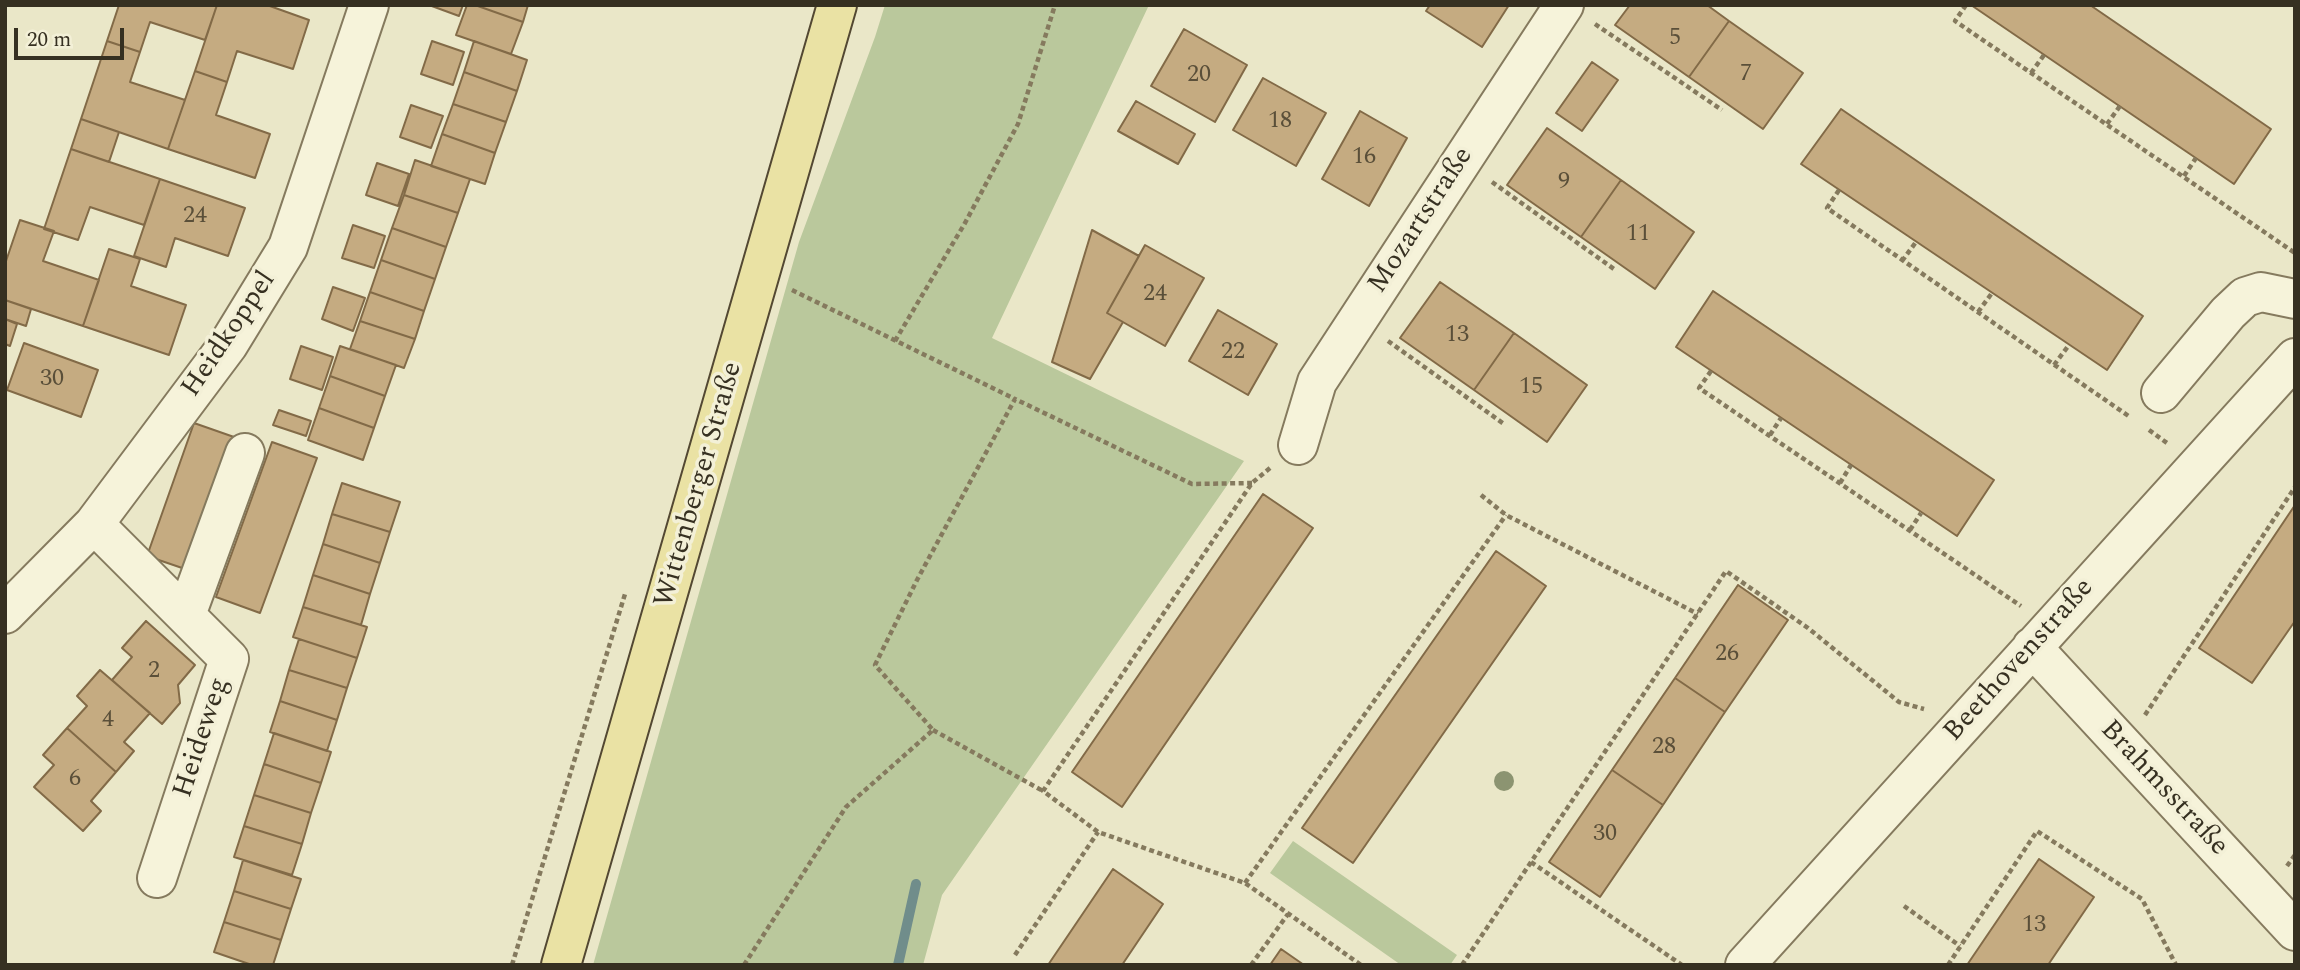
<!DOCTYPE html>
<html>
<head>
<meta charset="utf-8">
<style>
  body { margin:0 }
  #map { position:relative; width:2300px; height:970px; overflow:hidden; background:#eae7c8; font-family:Spectral,serif }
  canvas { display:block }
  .frame { position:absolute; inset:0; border:7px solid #363021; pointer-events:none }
  .scale { position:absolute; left:14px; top:28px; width:110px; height:32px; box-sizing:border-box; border:4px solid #363021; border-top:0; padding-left:9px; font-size:21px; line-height:24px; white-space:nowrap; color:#363021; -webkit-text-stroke:5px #f3f0d7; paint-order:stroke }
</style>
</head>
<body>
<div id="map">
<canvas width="2300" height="970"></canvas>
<div class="frame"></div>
<div class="scale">20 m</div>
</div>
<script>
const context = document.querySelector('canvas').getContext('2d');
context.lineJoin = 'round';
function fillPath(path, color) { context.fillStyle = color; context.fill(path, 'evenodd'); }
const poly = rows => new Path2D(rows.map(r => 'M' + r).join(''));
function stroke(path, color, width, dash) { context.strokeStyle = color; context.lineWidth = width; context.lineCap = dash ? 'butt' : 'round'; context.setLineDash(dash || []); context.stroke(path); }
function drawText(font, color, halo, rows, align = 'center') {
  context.font = font + ' Spectral,serif'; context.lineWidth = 7; context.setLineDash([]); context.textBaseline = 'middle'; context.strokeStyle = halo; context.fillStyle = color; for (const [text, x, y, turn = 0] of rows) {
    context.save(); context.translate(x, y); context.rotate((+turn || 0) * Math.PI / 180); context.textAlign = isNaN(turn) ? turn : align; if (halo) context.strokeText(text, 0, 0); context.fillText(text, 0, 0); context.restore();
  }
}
fillPath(poly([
  [885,5,1149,5,992,338,1244,461,942,895,923,965,593,965,799,242,875,37],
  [1293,841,1457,955,1450,965,1401,965,1270,873]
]), '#bac89c');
stroke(poly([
  [898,965,916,884]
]), '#708d8b', 10);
const building = poly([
  [119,5,217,5,205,40,150,22,140,52,107,41,119,5],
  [217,5,267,5,309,20,293,69,237,51,227,82,195,71,217,5],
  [429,5,463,5,459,16,429,5],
  [467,5,475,5,523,22,511,54,456,35,467,5],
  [475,5,528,5,523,22,475,5],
  [1430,5,1509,5,1482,47,1426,11,1430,5],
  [1630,5,1707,5,1729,21,1689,77,1615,25,1630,5],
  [1971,5,2090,5,2271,129,2234,184,1971,5],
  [1729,21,1803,73,1763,129,1689,77,1729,21],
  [1184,29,1247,65,1215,122,1151,86,1184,29],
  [107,41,140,52,130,82,185,100,168,149,81,119,107,41],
  [432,41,464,52,453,85,421,74,432,41],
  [474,41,527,60,517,91,464,72,474,41],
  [1592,62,1618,80,1582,131,1556,113,1592,62],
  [195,71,227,82,216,115,270,134,255,178,168,149,195,71],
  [464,72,517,91,506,122,453,104,464,72],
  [1263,78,1326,113,1296,166,1233,130,1263,78],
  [1136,101,1195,134,1178,164,1118,131,1136,101],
  [453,104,506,122,495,153,442,134,453,104],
  [411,105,443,116,431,148,400,137,411,105],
  [1841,109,2143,316,2107,370,1801,164,1841,109],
  [1360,111,1407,138,1369,206,1322,179,1360,111],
  [81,119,119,132,109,162,71,149,81,119],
  [1547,128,1621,180,1581,237,1507,185,1547,128],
  [442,134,495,153,485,184,431,166,442,134],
  [71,149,160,179,144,225,90,207,78,240,44,229,71,149],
  [415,160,470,179,458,213,404,195,415,160],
  [377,163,409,174,398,206,366,195,377,163],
  [160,179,245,208,228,256,175,238,166,267,134,256,160,179],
  [1621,180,1694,232,1655,289,1581,237,1621,180],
  [404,195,458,213,446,247,392,228,404,195],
  [20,220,54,231,43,261,99,280,83,326,5,300,5,264,20,220],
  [353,225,385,236,374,268,342,258,353,225],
  [392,228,446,247,435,279,381,260,392,228],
  [1092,230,1139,256,1107,313,1123,322,1090,379,1052,362,1092,230],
  [1145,245,1204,278,1165,346,1107,313,1145,245],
  [109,249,140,259,131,286,186,305,169,355,83,326,109,249],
  [381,260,435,279,424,311,370,292,381,260],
  [1440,282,1514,333,1474,390,1400,338,1440,282],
  [333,287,365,298,353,331,322,319,333,287],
  [1713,291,1994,480,1957,536,1676,347,1713,291],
  [370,292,424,311,415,339,360,321,370,292],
  [5,300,31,309,26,326,5,319,5,300],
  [1218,310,1277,344,1248,395,1189,361,1218,310],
  [5,319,17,324,10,346,5,344,5,319],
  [360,321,415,339,404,368,350,349,360,321],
  [1514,333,1587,385,1547,442,1474,390,1514,333],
  [24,343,98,370,81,417,7,390,24,343],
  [301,346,333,357,322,390,290,379,301,346],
  [340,346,396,365,385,396,330,376,340,346],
  [330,376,385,396,374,428,319,408,330,376],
  [319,408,374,428,363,460,308,440,319,408],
  [279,410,311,421,306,436,273,425,279,410],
  [194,423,234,437,188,570,147,556,194,423],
  [272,442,317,458,260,613,216,597,272,442],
  [342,483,400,502,390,532,332,514,342,483],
  [1263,494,1313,528,1122,807,1072,772,1263,494],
  [2295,505,2295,621,2252,683,2199,648,2295,505],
  [332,514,390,532,380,563,323,544,332,514],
  [323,544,380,563,370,594,313,575,323,544],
  [1496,551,1546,586,1353,863,1302,828,1496,551],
  [313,575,370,594,361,625,303,607,313,575],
  [1738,585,1788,620,1725,712,1675,678,1738,585],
  [303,607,367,627,357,658,293,637,303,607],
  [146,621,195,665,178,685,180,703,162,724,112,680,132,657,122,648,146,621],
  [299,639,357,658,347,688,289,670,299,639],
  [100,670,150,713,124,742,134,751,116,772,67,728,87,706,77,696,100,670],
  [289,670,347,688,337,720,280,701,289,670],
  [1675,678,1725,712,1663,805,1612,770,1675,678],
  [280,701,337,720,327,751,270,732,280,701],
  [67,728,116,772,91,801,101,811,83,831,34,787,54,765,43,755,67,728],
  [274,733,331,752,321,783,264,764,274,733],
  [264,764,321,783,311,813,254,795,264,764],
  [1612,770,1663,805,1600,897,1549,862,1612,770],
  [254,795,311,813,302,844,244,826,254,795],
  [244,826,302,844,292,875,234,857,244,826],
  [2039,859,2094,897,2048,965,1967,965,2039,859],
  [243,860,301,879,291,909,234,891,243,860],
  [1113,869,1163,904,1122,965,1048,965,1113,869],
  [234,891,291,909,281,940,224,922,234,891],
  [224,922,281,940,273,965,252,965,214,952,224,922],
  [1281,949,1304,965,1270,965,1281,949]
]);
fillPath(building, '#c5ab81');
stroke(building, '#826a47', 2);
const minor = poly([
  [2161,393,2228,313,2245,297,2261,292,2295,299],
  [1298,445,1317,382,1564,5],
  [94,524,229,659,157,878],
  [5,614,94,524,228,345,288,247,369,5],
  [186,615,245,453],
  [2032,647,2295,931],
  [1745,965,2295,358]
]);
const major = poly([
  [561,965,837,5]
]);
stroke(minor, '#857a5e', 42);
stroke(major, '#534832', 42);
stroke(poly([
  [1966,5,1955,21,2295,253],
  [1595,24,1722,110],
  [2031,73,2044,55],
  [2107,124,2120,106],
  [2184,176,2196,158],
  [1492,182,1614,269],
  [1839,190,1827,208,2130,417],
  [1902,261,1916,242],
  [792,290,1015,399],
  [1978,312,1992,293],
  [895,341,965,223,1018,124,1055,5],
  [1388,341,1504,424],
  [2054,365,2069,345],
  [1711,371,1699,388,2021,606],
  [2149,430,2167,443],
  [1770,435,1781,418],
  [1270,468,1252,483,1043,791,1098,832,1245,883,1361,965],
  [1840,483,1851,465],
  [1481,495,1506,515,1698,614],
  [1910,530,1921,513],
  [2145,715,2295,487],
  [933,730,1043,791],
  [1531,862,1682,965],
  [2287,866,2295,855],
  [1245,883,1506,515],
  [1904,906,1960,946],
  [1015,955,1098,832],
  [512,965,625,594],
  [744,965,846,807,933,730,875,665,917,580,1015,399,1192,484,1252,483],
  [1251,965,1288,914],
  [1462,965,1726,571,1808,628,1899,702,1924,709],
  [1948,965,2037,831,2142,899,2176,965]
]), '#857a5e', 4.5, [5, 3.5]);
stroke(minor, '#f6f3da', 38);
stroke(major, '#eae2a4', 38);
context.fillStyle = '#8c9471';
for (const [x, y] of [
  [1504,781]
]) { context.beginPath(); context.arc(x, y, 10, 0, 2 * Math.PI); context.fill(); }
drawText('24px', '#5a4f39', null, [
  ["5",1675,39],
  ["7",1746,75],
  ["20",1199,76],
  ["18",1280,122],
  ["16",1364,158],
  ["9",1564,183],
  ["24",195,217],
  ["11",1638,235],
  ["24",1155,295],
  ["13",1457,336],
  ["22",1233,353],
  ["30",52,380],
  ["15",1531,388],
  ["26",1727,655],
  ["2",154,672],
  ["4",108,721],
  ["28",1664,748],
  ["6",75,780],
  ["30",1605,835],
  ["13",2034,926]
]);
drawText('28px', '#363021', '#f3f0d7', [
  ["Mozartstraße",1422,221,-57],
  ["Heidkoppel",230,335,-56],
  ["Wittenberger Straße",700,485,-74],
  ["Beethovenstraße",2020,661,-48],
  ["Heideweg",203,738,-72],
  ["Brahmsstraße",2163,789,47]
]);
</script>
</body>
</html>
